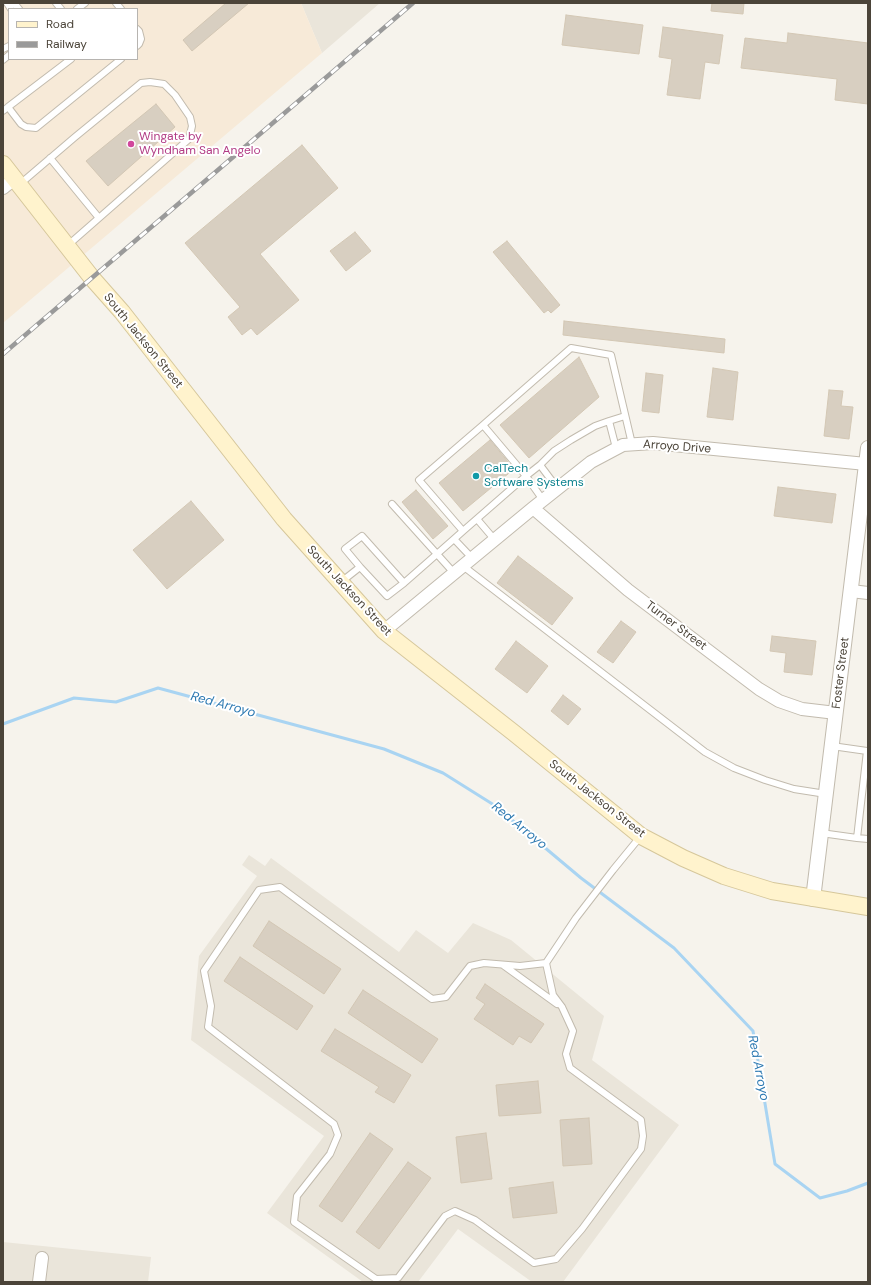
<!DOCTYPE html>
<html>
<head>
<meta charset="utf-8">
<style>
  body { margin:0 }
  #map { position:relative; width:871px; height:1285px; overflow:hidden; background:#f6f3ec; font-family:"DM Sans",sans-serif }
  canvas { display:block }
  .frame { position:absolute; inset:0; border:4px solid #4b4439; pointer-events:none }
  .legend { position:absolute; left:8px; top:8px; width:130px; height:52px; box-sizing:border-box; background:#fff; border:1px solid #b7b4b0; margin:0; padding:5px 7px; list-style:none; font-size:12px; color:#4b4439 }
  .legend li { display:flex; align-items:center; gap:8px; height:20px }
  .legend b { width:20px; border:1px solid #b7b4b0 }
</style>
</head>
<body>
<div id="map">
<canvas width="871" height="1285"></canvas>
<div class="frame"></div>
<ul class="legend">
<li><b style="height:5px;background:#fff3cd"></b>Road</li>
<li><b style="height:5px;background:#9a9a9a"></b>Railway</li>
</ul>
</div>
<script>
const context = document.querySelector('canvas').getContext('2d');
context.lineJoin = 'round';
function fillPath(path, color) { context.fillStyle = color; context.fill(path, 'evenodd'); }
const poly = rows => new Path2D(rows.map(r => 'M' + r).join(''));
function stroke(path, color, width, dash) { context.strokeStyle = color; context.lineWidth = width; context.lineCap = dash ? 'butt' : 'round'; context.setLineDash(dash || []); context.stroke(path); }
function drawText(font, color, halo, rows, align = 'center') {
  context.font = font + ' "DM Sans",sans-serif'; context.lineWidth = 4; context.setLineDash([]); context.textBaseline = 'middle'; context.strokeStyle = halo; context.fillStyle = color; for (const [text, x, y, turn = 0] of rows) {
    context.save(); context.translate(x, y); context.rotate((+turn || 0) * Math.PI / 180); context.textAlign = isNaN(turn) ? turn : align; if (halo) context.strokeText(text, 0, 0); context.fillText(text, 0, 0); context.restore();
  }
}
fillPath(poly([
  [301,3,380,3,322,53],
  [249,855,265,866,271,858,399,952,416,930,448,953,473,923,511,940,604,1016,592,1060,679,1125,563,1282,532,1282,458,1229,418,1282,363,1282,267,1213,324,1136,191,1040,199,956,257,876,242,865],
  [3,1242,151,1257,148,1282,3,1282]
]), '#eae5da');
fillPath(poly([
  [3,3,301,3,322,53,3,323],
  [9,9,137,9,137,59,9,59]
]), '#f7ead8');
stroke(poly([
  [3,724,74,698,116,702,158,688,384,749,443,773,494,805,581,878,674,948,753,1031,775,1164,820,1198,847,1191,868,1183]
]), '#a9d4f2', 3);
const building = poly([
  [226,3,249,3,192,51,183,40,226,3],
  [712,3,744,3,743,14,711,11,712,3],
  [566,15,643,25,639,54,562,45,566,15],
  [663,27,723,35,719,64,705,62,700,99,667,95,672,59,659,57,663,27],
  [788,33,868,43,868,104,835,100,837,79,741,68,745,38,787,43,788,33],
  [156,104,175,127,108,186,86,161,156,104],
  [302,145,338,188,260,254,299,300,257,335,251,328,242,335,228,317,240,307,185,243,302,145],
  [355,232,371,251,346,271,330,251,355,232],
  [507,241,560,305,551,313,548,310,544,313,493,252,507,241],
  [564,321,725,339,724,353,563,335,564,321],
  [579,357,599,397,529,458,500,425,579,357],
  [713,368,738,372,733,420,707,417,713,368],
  [646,373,663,375,659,413,642,411,646,373],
  [829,390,843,391,841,406,853,407,849,439,824,436,829,390],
  [490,440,514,469,463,511,439,483,490,440],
  [778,487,836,494,832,523,774,516,778,487],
  [416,490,448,526,433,539,402,502,416,490],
  [191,501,224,540,167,589,133,550,191,501],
  [518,556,573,598,552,625,497,583,518,556],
  [621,621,636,632,613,663,597,652,621,621],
  [772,636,816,641,812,675,784,672,786,653,770,651,772,636],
  [516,641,548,666,527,693,495,669,516,641],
  [563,695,581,709,568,725,551,711,563,695],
  [269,921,341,969,324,994,253,946,269,921],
  [240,957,313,1006,297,1030,224,981,240,957],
  [485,984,544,1024,531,1043,519,1036,513,1045,474,1019,485,1004,476,998,485,984],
  [363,990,438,1039,422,1063,348,1013,363,990],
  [335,1029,411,1075,394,1103,375,1092,379,1087,321,1051,335,1029],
  [538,1081,541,1113,499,1116,496,1085,538,1081],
  [589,1118,592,1164,563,1166,560,1120,589,1118],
  [370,1133,393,1149,342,1222,319,1206,370,1133],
  [486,1133,492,1179,461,1183,456,1137,486,1133],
  [408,1162,431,1178,379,1249,356,1232,408,1162],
  [553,1182,557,1213,513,1218,509,1188,553,1182]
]);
fillPath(building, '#d8cfc1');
stroke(building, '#d3c7b4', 1);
const service = poly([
  [7,3,11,9],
  [14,3,19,9],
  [56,3,61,9],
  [116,3,121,9],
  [77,9,85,3],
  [137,29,139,31,141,39,139,44,137,46],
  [3,49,9,46],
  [3,60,9,55],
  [8,107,71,59],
  [3,111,8,107,21,124,26,127,36,128,121,59],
  [50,158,99,218],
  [20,184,75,137,141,83,150,82,164,84,175,95,190,117,192,126,189,139,67,246],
  [609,421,625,416],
  [483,425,571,348,611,355,632,444],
  [540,465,526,476,543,500],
  [558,489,540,465,554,451,571,440,595,426,609,421,616,448],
  [392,504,454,573],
  [477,519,494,539],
  [454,539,463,531,419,480,483,425,526,476,463,531],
  [463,566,705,752,734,768,765,780,794,789,826,794],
  [341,582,360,567,345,549,362,536,404,583,387,596,360,567],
  [404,583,454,539,472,558],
  [821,833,857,838,867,751,832,746],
  [857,838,868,839],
  [546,963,553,995,562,1007,573,1031,566,1054,570,1068,641,1120,643,1136,641,1149,582,1229,556,1259,534,1263,475,1220,455,1211,445,1216,398,1278,376,1279,294,1222,297,1196,330,1154,338,1135,334,1124,208,1027,211,1006,204,971,259,890,280,887,432,999,446,997,470,966,484,963,520,966,546,963,576,918,613,870,640,837],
  [503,965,557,1004]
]);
const minor = poly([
  [3,188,14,179],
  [533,508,628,590,759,689,779,701,802,709,836,713],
  [851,591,868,593],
  [384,631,533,508,591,462,623,445,653,443,866,464],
  [39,1282,42,1258]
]);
const tertiary = poly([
  [813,899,868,448]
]);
const secondary = poly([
  [3,164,92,278,122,312,284,519,384,631,514,733,641,836,683,858,724,876,772,891,868,907]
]);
stroke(service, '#c2bbae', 8);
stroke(minor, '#c2bbae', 14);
stroke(tertiary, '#c2bbae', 16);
stroke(secondary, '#d6c79b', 18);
stroke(service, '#fff', 6);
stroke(minor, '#fff', 12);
stroke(tertiary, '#fff', 14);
stroke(secondary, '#fff3cd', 16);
const rail = poly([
  [3,354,413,3]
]);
stroke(rail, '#9a9a9a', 4.5);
stroke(rail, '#fff', 3, [9]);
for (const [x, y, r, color] of [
  [131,144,4,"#d1479c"],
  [476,476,4,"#0f9aa8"]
]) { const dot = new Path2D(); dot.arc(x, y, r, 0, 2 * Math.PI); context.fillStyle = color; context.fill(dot); stroke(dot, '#fff', 1.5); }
drawText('12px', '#b23c85', '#fff', [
  ["Wingate by",139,137],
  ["Wyndham San Angelo",139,151]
], 'left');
drawText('12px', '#4b4439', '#fff', [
  ["South Jackson Street",143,341,51],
  ["Arroyo Drive",677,447,4],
  ["South Jackson Street",349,591,47],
  ["Turner Street",676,626,37],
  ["Foster Street",841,673,-83],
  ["South Jackson Street",597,799,38]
]);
drawText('12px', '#0d838f', '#fff', [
  ["CalTech",484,469],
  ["Software Systems",484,483]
], 'left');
drawText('italic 13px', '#2e7ab2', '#fff', [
  ["Red Arroyo",223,705,15],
  ["Red Arroyo",519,826,39],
  ["Red Arroyo",758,1068,79]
]);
</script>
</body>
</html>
